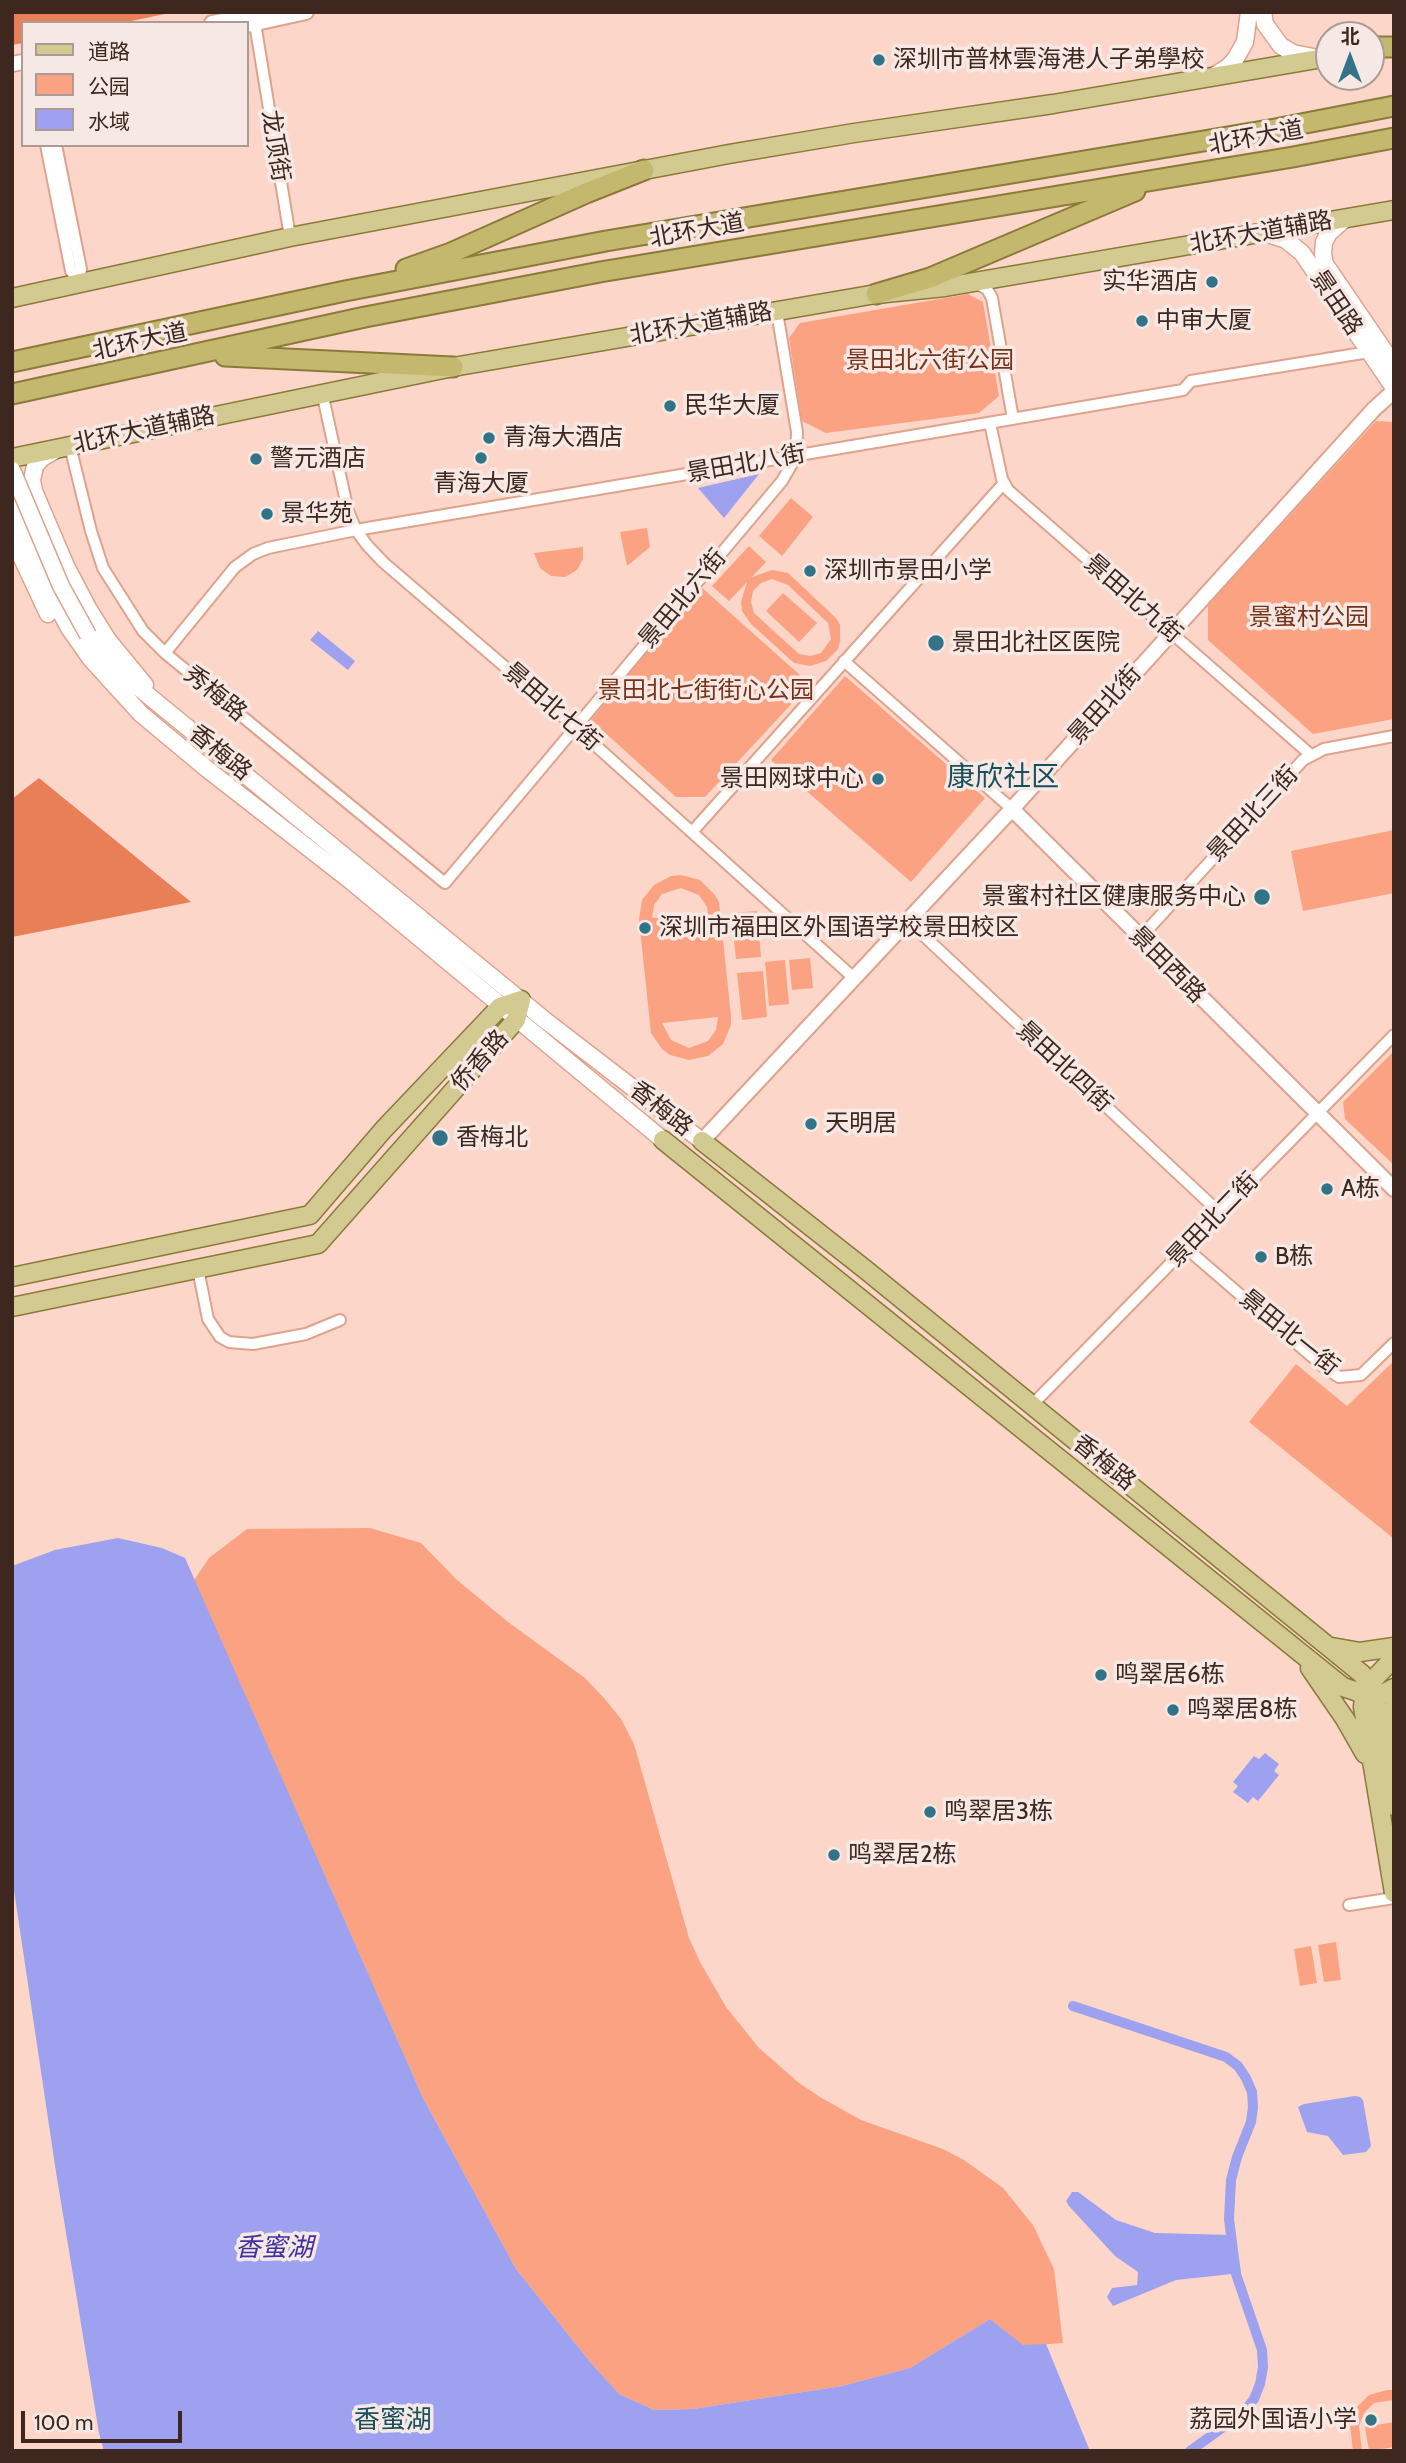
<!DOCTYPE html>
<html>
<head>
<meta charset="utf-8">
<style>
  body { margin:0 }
  #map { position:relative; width:1406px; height:2463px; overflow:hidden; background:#fcd6c8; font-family:Cabin,"Noto Sans SC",sans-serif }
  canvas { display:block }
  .frame { position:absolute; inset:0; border:14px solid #3e271e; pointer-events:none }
  .legend { position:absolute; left:21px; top:21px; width:228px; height:126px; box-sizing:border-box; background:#f6e9e5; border:2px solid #ac9b95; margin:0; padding:9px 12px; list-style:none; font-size:21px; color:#3e271e }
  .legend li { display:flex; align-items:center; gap:14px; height:35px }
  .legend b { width:35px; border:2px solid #ac9b95 }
  .north { position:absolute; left:1315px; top:21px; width:70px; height:70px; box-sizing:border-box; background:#f6e9e5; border:2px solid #ac9b95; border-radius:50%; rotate:0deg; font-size:19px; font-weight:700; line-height:28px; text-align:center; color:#3e271e }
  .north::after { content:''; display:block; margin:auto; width:24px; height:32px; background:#337387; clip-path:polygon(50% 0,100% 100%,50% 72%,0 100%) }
  .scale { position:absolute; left:21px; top:2411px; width:161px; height:32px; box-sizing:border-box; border:4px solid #3e271e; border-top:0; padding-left:9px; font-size:21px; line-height:24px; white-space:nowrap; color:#3e271e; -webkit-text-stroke:5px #f6e9e5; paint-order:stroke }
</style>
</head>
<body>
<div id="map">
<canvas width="1406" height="2463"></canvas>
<div class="frame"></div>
<ul class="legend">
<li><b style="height:9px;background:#d3ca92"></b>道路</li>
<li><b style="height:19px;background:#fba282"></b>公园</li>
<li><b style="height:19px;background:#9da1ef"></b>水域</li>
</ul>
<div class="north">北</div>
<div class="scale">100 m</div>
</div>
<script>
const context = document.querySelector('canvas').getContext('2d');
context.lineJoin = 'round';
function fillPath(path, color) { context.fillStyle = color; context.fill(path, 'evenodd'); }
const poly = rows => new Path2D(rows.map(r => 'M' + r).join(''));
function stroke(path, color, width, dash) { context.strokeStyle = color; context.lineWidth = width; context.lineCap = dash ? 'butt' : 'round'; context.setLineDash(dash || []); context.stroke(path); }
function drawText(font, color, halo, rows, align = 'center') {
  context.font = font + ' Cabin,"Noto Sans SC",sans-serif'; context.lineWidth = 7; context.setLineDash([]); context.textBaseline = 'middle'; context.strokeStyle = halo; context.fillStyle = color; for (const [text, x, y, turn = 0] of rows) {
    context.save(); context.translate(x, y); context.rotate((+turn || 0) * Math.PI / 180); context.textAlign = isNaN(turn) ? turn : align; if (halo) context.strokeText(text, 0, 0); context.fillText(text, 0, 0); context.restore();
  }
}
fillPath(poly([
  [968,294,983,302,999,396,979,413,826,433,802,421,789,338,800,323],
  [1376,421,1394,422,1394,719,1313,734,1208,640,1208,605],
  [791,498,813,517,782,556,759,536],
  [647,528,650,547,627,566,620,532],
  [749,546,766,562,752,577,772,570,788,573,836,618,840,625,840,641,838,649,826,661,810,666,794,663,751,624,742,611,741,602,747,582,729,601,712,586],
  [772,579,788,585,828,623,831,639,821,653,810,656,799,654,754,613,751,602,753,591,761,583],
  [583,547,583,559,577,570,565,577,551,576,540,568,534,553],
  [700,586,810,684,705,797,676,797,591,720],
  [783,593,817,623,799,642,766,611],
  [845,676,985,798,911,882,771,760],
  [1394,830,1394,893,1303,911,1291,851],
  [681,875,700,880,714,894,719,902,731,1016,731,1025,723,1044,708,1056,689,1060,670,1055,662,1049,651,1033,639,919,642,900,654,885,671,876],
  [681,888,699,895,707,907,708,913,652,918,654,905,662,894],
  [718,1017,716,1030,708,1041,689,1048,671,1040,662,1023],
  [757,911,761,957,736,959,731,913],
  [810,958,813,988,792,990,789,960],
  [785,960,789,1004,769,1006,765,962],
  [763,971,767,1017,742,1020,737,973],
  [1394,1051,1394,1165,1345,1119,1343,1102],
  [1394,1361,1394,1537,1393,1538,1249,1422,1296,1364,1347,1406],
  [370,1528,421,1543,457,1580,508,1622,585,1678,604,1698,621,1719,634,1744,689,1938,700,1962,726,2007,759,2048,799,2083,820,2097,861,2120,943,2149,964,2160,1003,2188,1033,2225,1054,2269,1063,2343,1023,2346,990,2319,910,2368,842,2386,693,2409,654,2410,619,2394,591,2363,516,2269,423,2098,194,1580,209,1558,247,1529],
  [1336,1942,1341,1980,1324,1982,1318,1945],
  [1311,1946,1317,1983,1300,1986,1294,1949],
  [1387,2390,1394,2390,1394,2400,1374,2403,1364,2413,1359,2426,1362,2451,1353,2451,1350,2425,1356,2408,1369,2395],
  [1394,2422,1394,2447,1369,2451,1365,2427]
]), '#fba282');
fillPath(poly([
  [12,12,174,12,122,23,23,23,23,43,12,45],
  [39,778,191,902,12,937,12,799]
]), '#e97f57');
fillPath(poly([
  [759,474,724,518,698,488],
  [318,631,355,661,348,670,310,640],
  [118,1538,162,1548,185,1558,423,2098,516,2269,591,2363,619,2394,654,2410,693,2409,842,2386,910,2368,990,2319,1023,2345,1046,2344,1090,2451,104,2451,99,2433,56,2172,12,1877,12,1566,55,1550],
  [1265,1753,1279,1764,1274,1771,1279,1775,1258,1801,1253,1797,1248,1803,1233,1792,1238,1786,1233,1782,1254,1756,1259,1759],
  [1355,2096,1360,2097,1363,2100,1371,2146,1366,2152,1343,2155,1328,2136,1307,2132,1298,2107,1304,2104],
  [1072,2192,1078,2192,1116,2220,1155,2233,1234,2235,1241,2273,1176,2280,1113,2306,1107,2297,1112,2288,1137,2285,1138,2272,1115,2256,1069,2206,1066,2201]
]), '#9da1ef');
stroke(poly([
  [1073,2006,1226,2057,1238,2066,1246,2078,1252,2092,1253,2107,1251,2122,1237,2157,1231,2180,1229,2219,1236,2274,1262,2350,1263,2367,1260,2384,1254,2399,1243,2413,1190,2451]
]), '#9da1ef', 10);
const minor = poly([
  [254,17,290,237],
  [46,145,71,271,79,282],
  [56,145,81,269,79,282],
  [975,283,987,289,992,298,1013,419],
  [322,392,348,511,356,530,367,545,383,562,575,727,855,979],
  [990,423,1002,479,1008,490,1311,755],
  [70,446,91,531,103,568,143,631,165,653,445,883,782,481,789,469,796,456,797,432,777,312],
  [165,653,235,567,253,554,268,548,356,530,1183,390,1191,381,1369,352],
  [844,661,1012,809],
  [692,832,1004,483],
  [908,921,1220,1213],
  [1140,938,1303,760,1324,749,1394,736],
  [1186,1248,1324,1367,1339,1377,1361,1375,1394,1343],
  [198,1269,208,1319,220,1337,229,1342,253,1344,306,1334,340,1320],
  [1032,1405,1394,1035],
  [1349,1905,1394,1898]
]);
const tertiary = poly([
  [212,23,260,13],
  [247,25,306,12],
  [12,64,23,62],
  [1012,809,1394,1189],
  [702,1141,1012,809,1374,409,1394,391]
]);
const secondary = poly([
  [1263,12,1265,24,1281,46,1293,53,1318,58],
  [1215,75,1228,67,1236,58,1245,42,1249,12],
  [1346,218,1329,233,1324,242,1323,254,1325,264,1394,365],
  [1265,233,1286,240,1302,253,1394,388],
  [54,451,42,458,35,466,32,480,34,491,66,566,88,608,108,640,145,685],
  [12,503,45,583,69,628,90,658,141,714,207,769,352,882,663,1140],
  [12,537,48,614],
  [88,635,122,674,546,1021,702,1141]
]);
const primary = poly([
  [12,298,290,237,729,154,854,133,1053,104,1329,57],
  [12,458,453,367,876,294,945,287,1394,210],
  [663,1140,1343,1687,1370,1696,1381,1695,1394,1688],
  [702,1141,866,1270,1362,1674,1374,1692,1394,1806],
  [12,1277,310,1215,384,1129,500,1007,521,1000],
  [12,1307,318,1244,516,1020,521,1000],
  [1332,1647,1360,1652,1394,1647],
  [1394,1658,1370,1683,1364,1696,1363,1707,1394,1893],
  [1310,1668,1345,1719,1365,1754],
  [1387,1738,1394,1706]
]);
const trunk = poly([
  [1377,47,1394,47],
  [406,269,451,253,586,193,644,170],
  [876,294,930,278,1135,191],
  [225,356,453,367],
  [12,362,345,291,606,241,1275,129,1394,106],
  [12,394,365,317,600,272,1293,157,1394,138]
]);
stroke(minor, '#dea38d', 14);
stroke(tertiary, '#dea38d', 18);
stroke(secondary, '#dea38d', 19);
stroke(primary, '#8b7a3b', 21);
stroke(trunk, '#8b7a3b', 23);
stroke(minor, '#fff', 10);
stroke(tertiary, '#fff', 14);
stroke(secondary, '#fff', 16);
stroke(primary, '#d3ca92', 18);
stroke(trunk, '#c4b86e', 19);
const secondaryBridge = poly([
  [12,470,61,586,88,635]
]);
stroke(secondaryBridge, '#dea38d', 19, []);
stroke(secondaryBridge, '#fff', 16);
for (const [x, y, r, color] of [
  [879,60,7,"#337387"],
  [1212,282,7,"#337387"],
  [1142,321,7,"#337387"],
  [670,406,7,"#337387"],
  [489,438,7,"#337387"],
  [481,458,7,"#337387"],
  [256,459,7,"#337387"],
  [267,514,7,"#337387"],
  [810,571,7,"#337387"],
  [936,643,9,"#337387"],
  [878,779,7,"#337387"],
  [1262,897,9,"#337387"],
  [645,928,7,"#337387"],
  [811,1124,7,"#337387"],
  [440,1138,9,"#337387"],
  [1327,1189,7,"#337387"],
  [1261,1257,7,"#337387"],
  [1101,1675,7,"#337387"],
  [1173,1710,7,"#337387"],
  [930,1812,7,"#337387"],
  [834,1855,7,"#337387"],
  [1371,2420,7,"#337387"]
]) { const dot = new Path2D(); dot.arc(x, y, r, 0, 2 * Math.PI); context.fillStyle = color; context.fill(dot); stroke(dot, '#f6e9e5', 2.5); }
drawText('24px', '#3e271e', '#f6e9e5', [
  ["深圳市普林雲海港人子弟學校",893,60],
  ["实华酒店",1198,282,"right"],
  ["中审大厦",1156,321],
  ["民华大厦",684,406],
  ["青海大酒店",503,438],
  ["警元酒店",270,459],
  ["青海大厦",481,484,"center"],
  ["景华苑",281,514],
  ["深圳市景田小学",824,571],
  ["景田北社区医院",952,643],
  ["景田网球中心",864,779,"right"],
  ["景蜜村社区健康服务中心",1246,897,"right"],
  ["深圳市福田区外国语学校景田校区",659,928],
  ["天明居",825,1124],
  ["香梅北",456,1138],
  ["A栋",1341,1189],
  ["B栋",1275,1257],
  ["鸣翠居6栋",1115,1675],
  ["鸣翠居8栋",1187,1710],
  ["鸣翠居3栋",944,1812],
  ["鸣翠居2栋",848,1855],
  ["荔园外国语小学",1357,2420,"right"]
], 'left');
drawText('24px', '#3e271e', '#f6e9e5', [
  ["北环大道",1256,138,-10],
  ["龙顶街",275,146,81],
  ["北环大道",697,231,-10],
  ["北环大道辅路",1261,233,-10],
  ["景田路",1336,303,56],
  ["北环大道辅路",701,324,-10],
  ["北环大道",140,342,-12],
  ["北环大道辅路",144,430,-12],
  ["景田北八街",746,464,-10],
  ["景田北六街",683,599,-50],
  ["景田北九街",1133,599,41],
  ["秀梅路",215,694,39],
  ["景田北街",1105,705,-48],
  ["景田北七街",552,707,41],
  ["香梅路",220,753,39],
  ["景田北三街",1253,814,-47],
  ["景田西路",1167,965,45],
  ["侨香路",480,1061,-48],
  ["景田北四街",1064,1067,43],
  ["香梅路",661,1109,38],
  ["景田北二街",1213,1220,-46],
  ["景田北一街",1289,1333,39],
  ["香梅路",1104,1463,39]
]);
drawText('24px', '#773318', '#f6e9e5', [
  ["景田北六街公园",930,361],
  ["景蜜村公园",1309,618],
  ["景田北七街街心公园",706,691]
]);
drawText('italic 26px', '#3f31a1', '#f6e9e5', [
  ["香蜜湖",274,2248]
]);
drawText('26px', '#194e5d', '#f6e9e5', [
  ["香蜜湖",393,2420]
]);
drawText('28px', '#194e5d', '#f6e9e5', [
  ["康欣社区",1003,778]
]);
</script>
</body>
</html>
